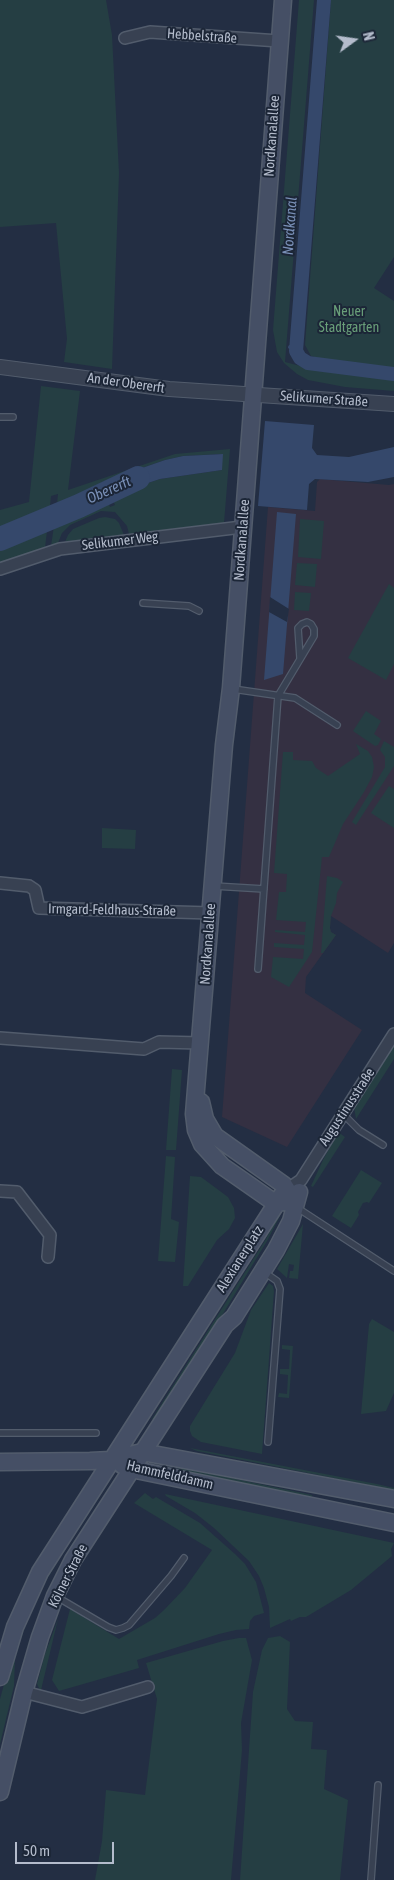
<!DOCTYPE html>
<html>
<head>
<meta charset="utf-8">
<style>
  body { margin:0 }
  #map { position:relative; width:394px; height:1880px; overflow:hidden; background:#232e43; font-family:"Asap Condensed",sans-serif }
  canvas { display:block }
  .north { position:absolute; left:329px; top:15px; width:50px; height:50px; -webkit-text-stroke:4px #1c2637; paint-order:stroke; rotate:76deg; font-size:14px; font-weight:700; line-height:20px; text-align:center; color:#b4bccc }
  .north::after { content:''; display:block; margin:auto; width:18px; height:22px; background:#b4bccc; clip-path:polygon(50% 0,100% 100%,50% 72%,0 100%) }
  .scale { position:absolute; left:15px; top:1842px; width:99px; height:22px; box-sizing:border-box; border:2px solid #b4bccc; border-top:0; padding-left:6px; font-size:15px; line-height:18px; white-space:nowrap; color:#b4bccc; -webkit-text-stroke:4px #1c2637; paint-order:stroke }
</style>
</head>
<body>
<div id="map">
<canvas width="394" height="1880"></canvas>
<div class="north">N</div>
<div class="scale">50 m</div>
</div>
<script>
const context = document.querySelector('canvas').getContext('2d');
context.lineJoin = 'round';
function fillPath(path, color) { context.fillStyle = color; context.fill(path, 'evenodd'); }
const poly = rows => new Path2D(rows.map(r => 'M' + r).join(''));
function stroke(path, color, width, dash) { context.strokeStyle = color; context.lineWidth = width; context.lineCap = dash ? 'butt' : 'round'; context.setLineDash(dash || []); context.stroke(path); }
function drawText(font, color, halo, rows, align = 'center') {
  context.font = font + ' "Asap Condensed",sans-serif'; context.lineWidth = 4; context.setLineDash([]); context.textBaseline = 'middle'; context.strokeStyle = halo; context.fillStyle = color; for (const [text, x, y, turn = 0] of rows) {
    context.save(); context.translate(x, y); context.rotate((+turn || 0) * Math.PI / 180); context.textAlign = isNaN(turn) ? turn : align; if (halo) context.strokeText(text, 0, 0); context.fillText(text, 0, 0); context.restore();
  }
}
fillPath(poly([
  [320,479,389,485,394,484,394,943,388,953,331,916,330,928,331,932,336,935,306,977,305,993,362,1030,287,1147,222,1117,268,507,315,511,317,482]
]), '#343042');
fillPath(poly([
  [0,0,106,0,112,35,119,173,112,369,64,362,67,339,56,223,0,227],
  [299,0,314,0,285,362,308,368,394,380,394,391,345,387,308,380,297,374,284,363,277,352,273,330],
  [331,0,394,0,394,257,374,288,394,301,394,369,322,359,311,356,305,345],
  [41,386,80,391,68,490,175,454,230,449,224,523,129,534,127,526,115,512,101,511,70,525,62,533,58,543,51,546,54,526,107,500,110,507,115,505,112,498,127,490,160,479,222,470,222,454,183,456,165,460,142,468,105,484,104,481,99,484,100,486,57,504,58,494,51,496,50,506,0,527,0,510,29,502],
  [105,517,115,519,119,523,124,535,65,542,68,535,73,529,99,518],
  [300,519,324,521,321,559,298,557],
  [47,531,45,548,0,565,0,551],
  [297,563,317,564,315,587,295,585],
  [389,584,394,588,394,664,386,680,348,658],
  [295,592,311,593,309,611,294,610],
  [366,711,381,721,374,734,381,739,378,745,375,746,353,731],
  [384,741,394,747,394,766,356,825,352,822,385,767,385,757,380,750],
  [356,744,368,751,372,757,374,767,372,777,364,792,343,824,329,857,322,857,312,952,289,987,271,977,273,957,303,959,304,949,274,947,274,943,304,945,305,935,275,932,275,930,305,932,306,922,276,920,279,892,286,892,287,874,274,873,283,752,293,752,293,760,312,761,316,768,328,776,360,754],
  [389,786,394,789,394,828,371,813],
  [102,828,136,830,135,849,102,848],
  [327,876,337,878,343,882,337,893,336,903,331,916,330,928,331,932,336,935,323,953,321,953],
  [394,1045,394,1059,356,1119,354,1107],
  [172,1069,182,1070,176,1150,166,1150],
  [338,1132,345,1137,313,1187,311,1186,323,1160],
  [166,1156,175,1157,171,1219,179,1222,175,1262,158,1261],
  [361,1170,382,1183,369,1203,367,1202,363,1203,358,1212,359,1215,351,1228,332,1216],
  [190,1176,201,1177,228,1197,234,1208,235,1218,229,1229,217,1240,188,1286,183,1286],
  [279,1215,280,1216,267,1241,224,1312,155,1419,152,1419,266,1239],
  [303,1224,298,1279,289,1278,290,1271,293,1271,294,1265,289,1264,287,1278,277,1269],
  [269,1283,273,1286,274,1291,262,1454,201,1442,192,1436,190,1431,190,1426,235,1353,251,1310],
  [372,1319,394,1332,394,1393,386,1411,361,1414,369,1324],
  [282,1345,293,1346,289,1398,278,1397,279,1393,287,1394,288,1375,280,1374,280,1369,289,1369,290,1350,282,1349],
  [190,1448,377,1484,394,1488,394,1490,197,1451],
  [179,1467,312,1495,311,1499,177,1471],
  [145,1493,153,1499,156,1497,200,1523,235,1554,245,1564,256,1582,264,1613,254,1616,250,1621,249,1629,236,1630,219,1634,137,1660,139,1668,59,1691,52,1680,70,1609,119,1639,155,1618,164,1610,185,1588,212,1550,134,1503],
  [165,1494,394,1543,391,1549,392,1556,351,1590,306,1617,300,1617,291,1621,290,1619,270,1628,269,1607,264,1588,259,1576,249,1561,214,1528,195,1513,166,1496],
  [88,1511,41,1589,27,1620,15,1658,14,1686,0,1744,0,1699,14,1648,40,1585],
  [58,1619,41,1690,40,1690,37,1684,45,1654],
  [280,1636,290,1642,287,1709,295,1721,313,1722,311,1749,327,1750,324,1789,348,1800,340,1880,240,1880,253,1692,262,1650,268,1638],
  [239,1638,246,1638,252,1660,241,1723,242,1750,231,1880,95,1880,102,1841,106,1790,145,1795,157,1699,146,1663,223,1641]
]), '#253e43');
fillPath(poly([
  [265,421,314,425,312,448,317,455,349,457,394,447,394,477,368,482,315,479,309,484,307,510,258,506],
  [223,454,222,470,160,479,127,490,112,498,105,484,142,468,165,460,183,456],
  [100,486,107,500,54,526,57,504],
  [50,506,47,531,0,551,0,527],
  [277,512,296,514,283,674,264,680]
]), '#35486b');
fillPath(poly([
  [270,597,289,609,287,622,269,612]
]), '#232e43');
stroke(poly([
  [290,347,296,351]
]), '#35486b', 4);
stroke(poly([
  [324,0,296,351,300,358,308,363,394,374]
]), '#35486b', 14);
stroke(poly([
  [0,539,79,506,138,478]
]), '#35486b', 24);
const service = poly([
  [0,417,13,417],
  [143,603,189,606,199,611],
  [233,689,295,698,337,725],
  [214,886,264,889],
  [258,969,278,696,314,636,314,629,311,624,307,622,302,624,298,628,300,658],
  [343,1114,359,1130,383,1145],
  [296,1207,394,1271],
  [264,1272,277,1281,280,1289,268,1442],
  [0,1433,96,1433],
  [57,1597,108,1627,116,1630,123,1628,129,1625,171,1576,184,1558],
  [371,1880,378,1785]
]);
const minor = poly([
  [125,38,150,32,279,41],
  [0,569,60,549,242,527],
  [0,883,29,886,35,890,39,908,211,913],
  [0,1038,144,1049,159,1042,201,1043],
  [288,1189,301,1180,394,1034],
  [0,1191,17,1192,50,1235,48,1257],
  [24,1692,82,1707,148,1687]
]);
const tertiary = poly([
  [0,367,169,389,394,404]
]);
const secondary = poly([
  [283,0,231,688,224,745,194,1114,196,1130,202,1144,222,1166,275,1203,285,1202,299,1192],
  [201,1102,205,1119,215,1136,284,1185,289,1193,289,1202],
  [0,1462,90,1461,111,1460,142,1452,394,1499],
  [122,1465,131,1469,394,1523],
  [0,1677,15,1627,40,1572,282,1195],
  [0,1792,24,1692,40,1637,55,1596,73,1560,225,1325,234,1317,276,1250,291,1221,299,1192]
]);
stroke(service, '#525c6c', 8);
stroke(minor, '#525c6c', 14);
stroke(tertiary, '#525c6c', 16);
stroke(secondary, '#525c6c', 19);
stroke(service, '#384152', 5.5);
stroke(minor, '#384152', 11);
stroke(tertiary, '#384152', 14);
stroke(secondary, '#454f65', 16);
drawText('14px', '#b4bccc', '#1c2637', [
  ["Hebbelstraße",202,36,4],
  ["Nordkanalallee",272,136,-86],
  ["An der Obererft",126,383,8],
  ["Selikumer Straße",324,399,4],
  ["Nordkanalallee",242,540,-86],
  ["Selikumer Weg",120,541,-7],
  ["Irmgard-Feldhaus-Straße",112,910,1],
  ["Nordkanalallee",208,944,-86],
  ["Augustinusstraße",347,1107,-57],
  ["Alexianerplatz",240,1259,-58],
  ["Hammfelddamm",170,1475,13],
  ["Kölner Straße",68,1576,-63]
]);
drawText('14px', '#699f79', '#1c2637', [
  ["Neuer",349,312],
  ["Stadtgarten",349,328]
]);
drawText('italic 15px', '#798fb6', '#1c2637', [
  ["Nordkanal",290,226,-86],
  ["Obererft",109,490,-24]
]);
</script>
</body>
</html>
